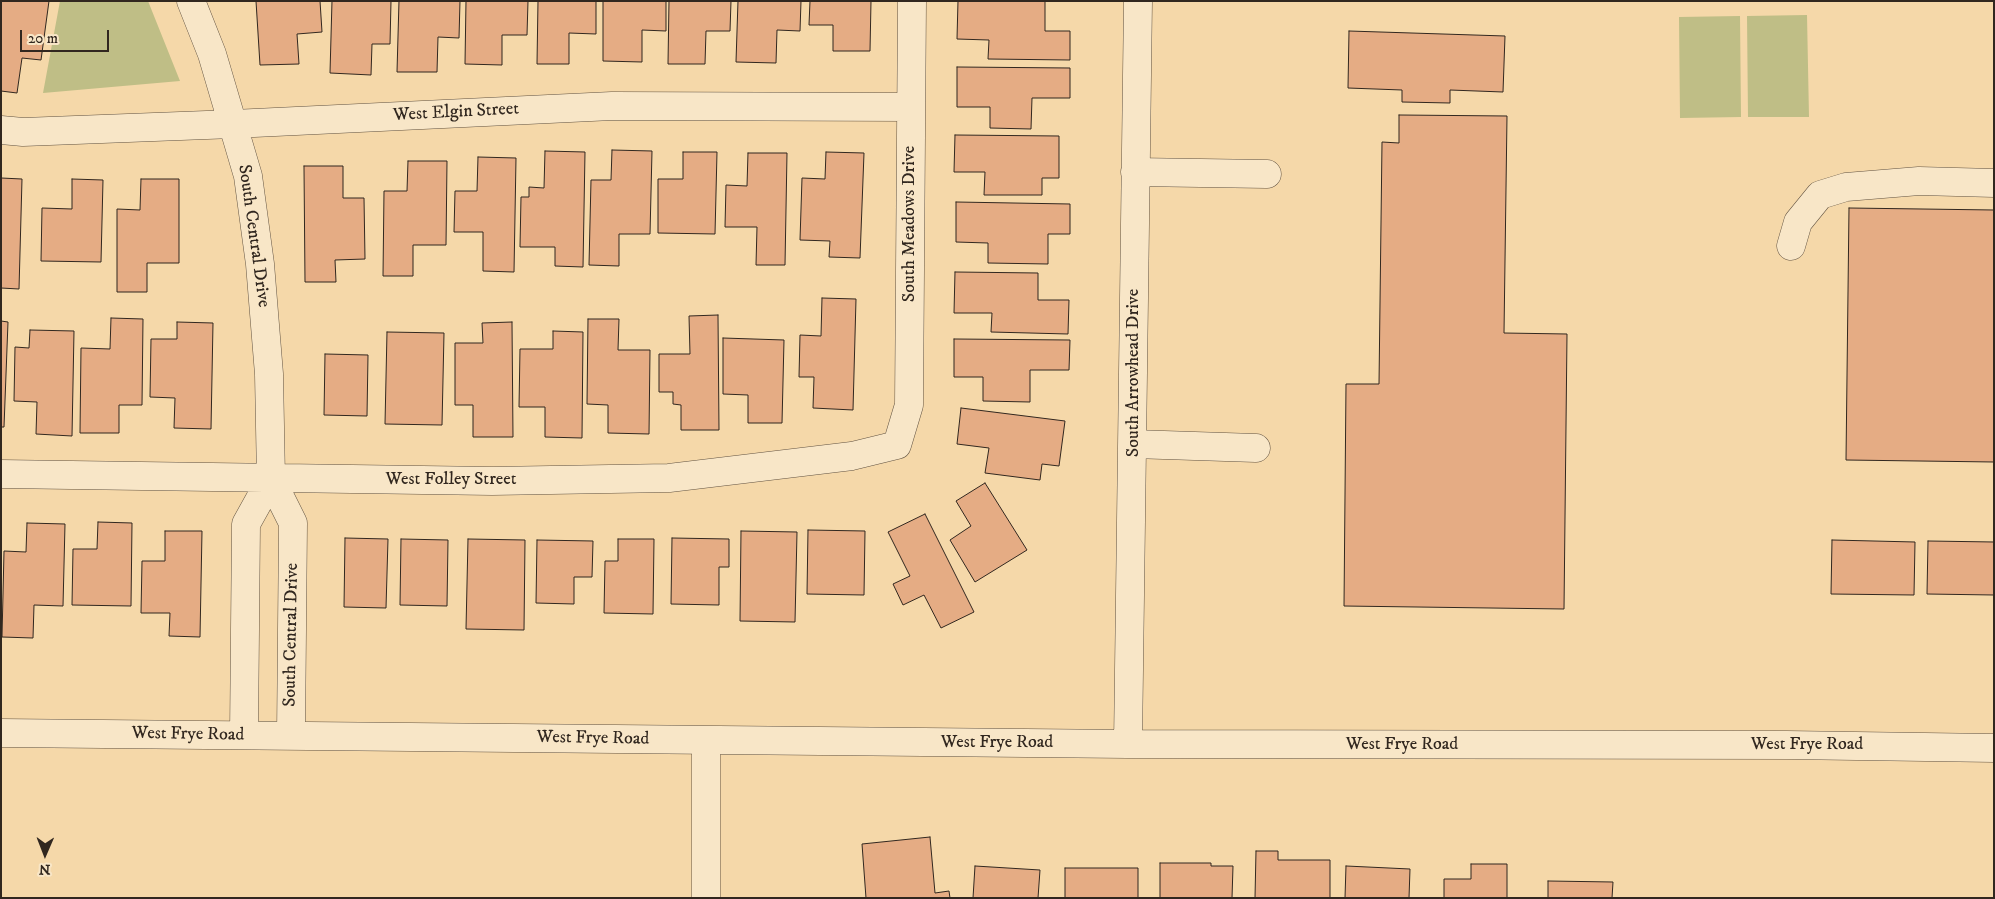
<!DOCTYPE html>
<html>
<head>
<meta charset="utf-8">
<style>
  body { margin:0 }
  #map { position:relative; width:1995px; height:899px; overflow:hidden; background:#f5d8a9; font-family:"IM FELL DW Pica",serif }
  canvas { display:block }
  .frame { position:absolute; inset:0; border:2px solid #31271f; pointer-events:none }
  .north { position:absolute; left:20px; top:829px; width:50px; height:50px; -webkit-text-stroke:4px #f8e6c7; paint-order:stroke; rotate:181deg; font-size:14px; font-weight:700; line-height:20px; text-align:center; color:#31271f }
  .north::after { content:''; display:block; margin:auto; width:18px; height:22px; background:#31271f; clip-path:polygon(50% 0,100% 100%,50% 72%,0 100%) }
  .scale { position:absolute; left:20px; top:30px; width:89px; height:22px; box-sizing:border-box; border:2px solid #31271f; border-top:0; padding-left:6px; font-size:15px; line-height:18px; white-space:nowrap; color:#31271f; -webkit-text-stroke:4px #f8e6c7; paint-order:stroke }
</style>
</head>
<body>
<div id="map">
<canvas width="1995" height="899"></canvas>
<div class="frame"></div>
<div class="north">N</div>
<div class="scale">20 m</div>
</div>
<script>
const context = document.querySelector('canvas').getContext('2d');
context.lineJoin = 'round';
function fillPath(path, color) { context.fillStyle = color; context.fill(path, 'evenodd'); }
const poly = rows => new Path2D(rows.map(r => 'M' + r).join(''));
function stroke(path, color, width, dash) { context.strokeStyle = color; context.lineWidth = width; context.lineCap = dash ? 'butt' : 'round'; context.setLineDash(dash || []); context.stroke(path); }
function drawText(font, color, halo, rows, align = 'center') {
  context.font = font + ' "IM FELL DW Pica",serif'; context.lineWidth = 4.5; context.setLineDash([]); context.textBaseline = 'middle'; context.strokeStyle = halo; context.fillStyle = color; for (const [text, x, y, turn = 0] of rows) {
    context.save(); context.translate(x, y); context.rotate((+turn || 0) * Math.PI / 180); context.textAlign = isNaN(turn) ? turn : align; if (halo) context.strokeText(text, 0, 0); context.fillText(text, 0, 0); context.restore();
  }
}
fillPath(poly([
  [60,1,148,1,180,81,43,93],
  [1807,15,1809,117,1748,117,1747,16],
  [1740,16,1741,117,1680,118,1679,17]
]), '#bfbe86');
const building = poly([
  [1,1,49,1,41,60,22,58,17,93,1,91,1,1],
  [256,1,320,1,322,32,297,34,299,64,260,65,256,1],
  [332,1,391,1,390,44,372,44,371,75,330,73,332,1],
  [399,1,460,1,459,38,438,37,437,72,397,72,399,1],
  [466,1,528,1,527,35,502,35,502,65,465,64,466,1],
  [538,1,596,1,596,34,569,33,569,64,537,64,538,1],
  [603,1,666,1,666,31,642,30,642,62,603,61,603,1],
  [669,1,731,1,730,31,706,31,705,64,668,64,669,1],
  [738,1,801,1,800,31,777,30,776,63,736,62,738,1],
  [810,1,871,1,870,51,833,51,833,25,809,25,810,1],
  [958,1,1045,1,1045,31,1070,31,1070,60,988,59,989,40,957,39,958,1],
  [1349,31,1505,36,1503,92,1450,90,1450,103,1402,102,1402,90,1348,88,1349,31],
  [957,67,1070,68,1070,98,1032,98,1031,129,990,128,990,107,957,107,957,67],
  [1399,115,1507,116,1504,333,1567,334,1564,609,1344,606,1346,384,1379,384,1382,142,1399,143,1399,115],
  [955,135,1059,136,1059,178,1042,178,1042,195,984,195,985,172,954,172,955,135],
  [612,150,652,151,650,234,619,234,619,266,589,265,591,180,611,180,612,150],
  [545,151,585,152,583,267,555,266,555,247,520,247,521,197,529,197,529,187,544,188,545,151],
  [683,152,717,152,715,234,658,233,658,179,683,179,683,152],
  [826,152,864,153,860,258,829,257,830,241,800,240,802,178,825,179,826,152],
  [748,153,787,153,785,265,756,265,757,227,725,227,726,185,747,186,748,153],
  [478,157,516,158,514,272,483,271,483,232,454,232,455,191,477,191,478,157],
  [408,161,447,161,446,245,413,245,413,276,383,276,384,191,407,191,408,161],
  [304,166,343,166,343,198,364,198,365,259,335,260,336,282,305,282,304,166],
  [1,178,22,179,19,289,1,288,1,178],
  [72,179,103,180,101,262,41,261,42,208,72,209,72,179],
  [141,179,179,179,179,263,147,263,147,292,117,292,117,209,140,210,141,179],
  [956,202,1070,204,1070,234,1048,234,1048,264,988,263,988,243,956,242,956,202],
  [1849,208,1994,210,1994,462,1846,460,1849,208],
  [955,272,1038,273,1038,300,1069,300,1068,334,991,332,992,313,954,313,955,272],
  [822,298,856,299,853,410,813,408,814,377,799,377,800,335,821,336,822,298],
  [718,315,719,430,681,430,681,405,673,404,673,392,659,392,659,354,690,354,689,316,718,315],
  [111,318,143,319,142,405,119,405,119,433,80,433,81,348,110,349,111,318],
  [588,319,619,319,618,350,650,350,649,434,608,433,608,405,587,404,588,319],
  [1,321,8,322,4,427,1,427,1,321],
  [177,322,213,323,211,429,174,428,175,398,150,397,151,339,177,339,177,322],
  [512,322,513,437,473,437,473,405,455,405,455,343,483,343,482,323,512,322],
  [30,330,74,331,72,436,36,434,37,402,14,401,15,347,29,348,30,330],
  [553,331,583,332,582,438,545,437,545,407,519,407,520,349,553,349,553,331],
  [387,332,444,333,442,425,385,424,387,332],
  [723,338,784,340,782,423,748,423,748,395,723,394,723,338],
  [954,339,1070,340,1069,370,1030,370,1030,402,983,401,983,377,954,377,954,339],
  [325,354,368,355,367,416,324,415,325,354],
  [961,408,1065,421,1059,466,1042,464,1040,480,985,473,989,448,957,444,961,408],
  [985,483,1027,550,975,582,950,540,971,526,956,501,985,483],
  [925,514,974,612,941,628,924,595,903,605,893,584,910,576,888,532,925,514],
  [98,522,132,523,131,606,72,605,73,549,97,549,98,522],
  [27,523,65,524,63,606,34,605,33,638,2,637,4,551,26,552,27,523],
  [808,530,865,531,864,595,807,594,808,530],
  [165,531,202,531,200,637,169,636,170,613,141,613,142,561,165,561,165,531],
  [741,531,797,532,795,622,740,621,741,531],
  [345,538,388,539,386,608,344,607,345,538],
  [672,538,729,539,729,567,719,567,719,605,671,604,672,538],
  [401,539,448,540,447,606,400,605,401,539],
  [468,539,525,540,524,630,466,629,468,539],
  [618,539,654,539,653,614,604,613,605,561,618,561,618,539],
  [537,540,593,541,592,577,574,577,574,604,536,603,537,540],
  [1832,540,1915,542,1914,595,1831,594,1832,540],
  [1928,541,1994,542,1994,595,1927,594,1928,541],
  [930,837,935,893,949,891,950,898,866,898,862,844,930,837],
  [1256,851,1278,851,1278,860,1330,860,1330,898,1255,898,1256,851],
  [1160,863,1211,863,1211,866,1233,866,1232,898,1160,898,1160,863],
  [1471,864,1507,864,1507,898,1444,898,1444,879,1471,879,1471,864],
  [975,866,1040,870,1038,898,973,898,975,866],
  [1346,866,1410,869,1409,898,1345,898,1346,866],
  [1065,868,1138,868,1138,898,1065,898,1065,868],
  [1548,881,1613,882,1612,898,1548,898,1548,881]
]);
fillPath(building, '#e5ac84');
stroke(building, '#31271f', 1);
const minor = poly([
  [191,1,212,54,248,176,260,264,269,374,271,479,293,523,291,736],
  [1,130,23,132,233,124,612,106,911,107],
  [1135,172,1267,174],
  [1791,246,1798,222,1820,195,1846,187,1919,181,1994,183],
  [1133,444,1256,448],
  [1,474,492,481,669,478,852,456,897,445,909,405,912,1],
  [1,733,1128,744,1787,745,1994,748],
  [244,735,246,524,271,479],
  [706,740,706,898],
  [1128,744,1138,1]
]);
stroke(minor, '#625342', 29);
stroke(minor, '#f8e6c7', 28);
drawText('18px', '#31271f', '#f8e6c7', [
  ["West Elgin Street",456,113,-3],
  ["South Meadows Drive",910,224,-90],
  ["South Central Drive",253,236,82],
  ["South Arrowhead Drive",1134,373,-90],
  ["West Folley Street",451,480],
  ["South Central Drive",292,635,-89],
  ["West Frye Road",188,735,1],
  ["West Frye Road",593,739,1],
  ["West Frye Road",997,743],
  ["West Frye Road",1402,745],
  ["West Frye Road",1807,745]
]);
</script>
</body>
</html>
